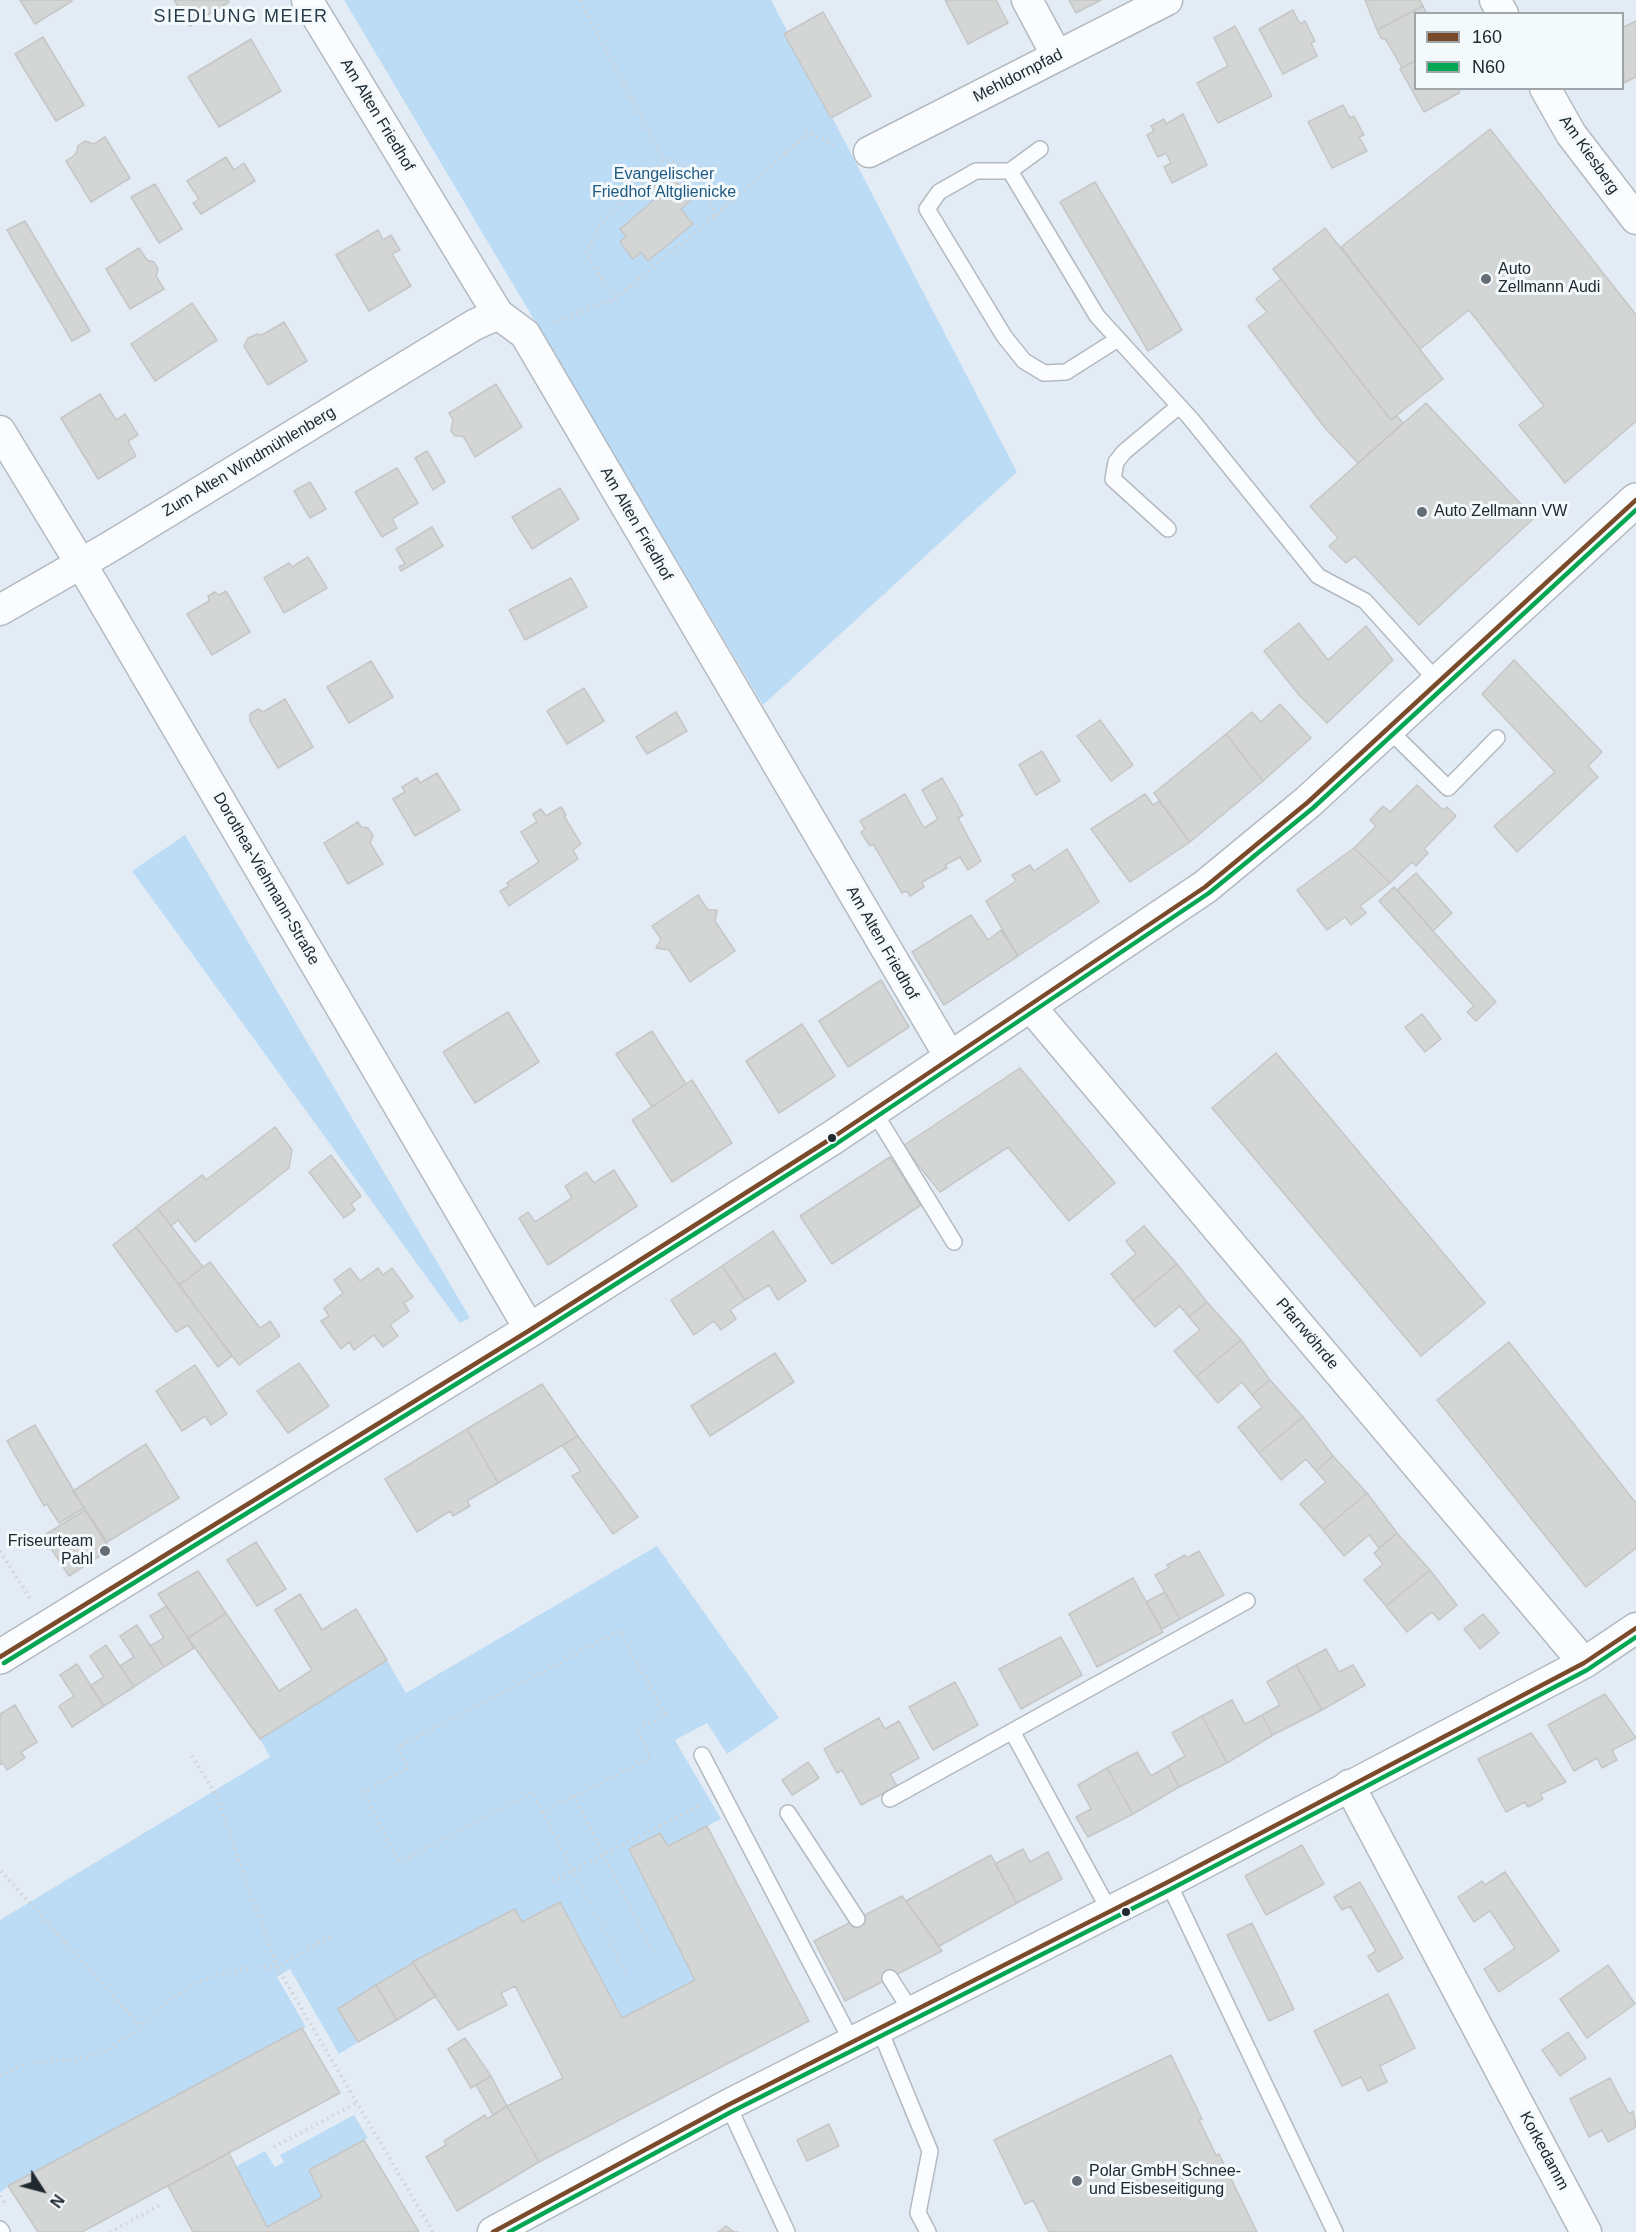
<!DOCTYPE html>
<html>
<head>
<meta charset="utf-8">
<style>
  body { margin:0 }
  #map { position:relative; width:1636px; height:2232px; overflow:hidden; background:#e3ecf5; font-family:Arial,sans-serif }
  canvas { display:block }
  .legend { position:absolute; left:1414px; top:12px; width:210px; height:78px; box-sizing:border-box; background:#f4f9fc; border:2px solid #9fa6aa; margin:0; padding:8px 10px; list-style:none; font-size:18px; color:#202930 }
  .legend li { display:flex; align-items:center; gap:12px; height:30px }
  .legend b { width:30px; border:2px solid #9fa6aa }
  .north { position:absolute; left:12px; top:2160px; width:60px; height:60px; -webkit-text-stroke:4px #f4f9fc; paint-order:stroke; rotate:126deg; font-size:16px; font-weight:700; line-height:24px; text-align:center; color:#202930 }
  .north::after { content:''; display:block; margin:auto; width:21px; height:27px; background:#202930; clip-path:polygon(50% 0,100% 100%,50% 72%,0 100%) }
</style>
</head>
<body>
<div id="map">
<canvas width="1636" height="2232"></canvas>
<ul class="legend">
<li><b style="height:8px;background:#7a4b2a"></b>160</li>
<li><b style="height:8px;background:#00a651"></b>N60</li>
</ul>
<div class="north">N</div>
</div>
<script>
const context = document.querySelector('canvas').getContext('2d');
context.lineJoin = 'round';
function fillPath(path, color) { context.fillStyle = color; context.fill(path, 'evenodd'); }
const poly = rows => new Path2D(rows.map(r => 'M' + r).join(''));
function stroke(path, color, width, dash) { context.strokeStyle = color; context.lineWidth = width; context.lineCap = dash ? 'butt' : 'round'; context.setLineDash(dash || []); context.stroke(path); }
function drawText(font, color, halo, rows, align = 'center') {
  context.font = font + ' Arial,sans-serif'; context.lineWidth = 6; context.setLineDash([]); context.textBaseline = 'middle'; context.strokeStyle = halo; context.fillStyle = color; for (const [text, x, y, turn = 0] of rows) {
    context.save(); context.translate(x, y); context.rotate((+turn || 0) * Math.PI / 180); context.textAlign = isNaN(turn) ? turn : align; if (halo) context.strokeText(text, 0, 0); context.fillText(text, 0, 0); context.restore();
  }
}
fillPath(poly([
  [344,0,771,0,1017,472,763,705],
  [185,835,470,1318,460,1323,132,871],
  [657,1546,779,1718,727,1754,707,1723,675,1740,721,1819,668,1846,660,1833,629,1849,695,1980,622,2018,560,1902,522,1922,515,1909,413,1962,338,2009,358,2042,339,2054,290,1969,277,1977,306,2027,8,2186,0,2193,0,1920,270,1757,260,1739,387,1660,406,1693],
  [354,2115,368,2138,309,2170,322,2197,267,2227,235,2167,265,2151,275,2167,284,2162,280,2155]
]), '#bcdcf6');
const building = poly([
  [20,0,72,0,72,1,35,24,20,0],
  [174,0,228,0,229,2,190,26,174,0],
  [945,0,996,0,1008,23,968,44,945,0],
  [1069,0,1101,0,1076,13,1069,0],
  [1365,0,1420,0,1423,6,1377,30,1365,0],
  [1423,6,1427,14,1416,14,1416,60,1402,68,1386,40,1381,38,1377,30,1423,6],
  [1293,10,1300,24,1305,21,1315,41,1311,43,1317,56,1283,74,1259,29,1293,10],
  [823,12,871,96,831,118,784,34,823,12],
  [1636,21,1636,77,1624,83,1622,28,1636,21],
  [1235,26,1272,96,1218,123,1197,83,1228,66,1214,38,1235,26],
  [43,37,84,105,56,121,15,54,43,37],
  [251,39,281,91,219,127,188,77,251,39],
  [1416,60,1416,88,1460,88,1459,93,1424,112,1400,69,1416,60],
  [1343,105,1350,118,1354,116,1364,135,1359,137,1367,151,1332,168,1308,122,1343,105],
  [1183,114,1207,165,1172,183,1164,167,1171,163,1166,153,1158,157,1147,135,1154,131,1151,126,1164,119,1166,124,1183,114],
  [1490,129,1636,315,1636,421,1565,483,1519,425,1544,406,1469,310,1420,349,1341,247,1490,129],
  [105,137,130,178,91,202,66,161,76,154,78,146,85,141,94,144,105,137],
  [226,157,234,170,244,163,255,181,201,214,193,203,199,199,187,181,226,157],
  [669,173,691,200,681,209,693,224,648,261,641,252,633,259,620,242,626,236,620,229,660,195,653,187,669,173],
  [1095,182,1182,330,1148,351,1060,202,1095,182],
  [155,184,182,229,159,243,131,197,155,184],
  [25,221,90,331,72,341,7,230,25,221],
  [1325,228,1443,379,1391,420,1273,269,1325,228],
  [378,230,383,240,391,235,400,250,392,254,411,286,369,311,336,255,378,230],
  [139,248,147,260,154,262,158,269,156,276,164,289,130,309,106,269,139,248],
  [1281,279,1391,420,1397,416,1403,423,1358,463,1325,428,1248,326,1267,312,1256,299,1281,279],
  [192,303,217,340,155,381,131,344,192,303],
  [284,322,307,361,268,385,244,346,248,338,257,334,262,335,284,322],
  [496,384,522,427,475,457,463,436,455,436,451,431,453,420,449,413,496,384],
  [100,394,116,420,125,414,138,435,128,441,136,456,98,479,61,418,100,394],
  [1426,403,1534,518,1419,625,1355,556,1346,563,1329,546,1338,538,1310,506,1426,403],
  [427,451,445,482,433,490,415,458,427,451],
  [397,468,418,503,392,519,397,528,382,537,355,492,397,468],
  [310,482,326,509,310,518,294,491,310,482],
  [560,488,579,519,532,549,512,517,560,488],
  [432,527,443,546,401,571,399,567,405,564,396,549,432,527],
  [308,557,327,588,284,613,264,578,289,563,292,567,308,557],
  [571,578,587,607,525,640,509,610,571,578],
  [226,591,250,632,212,655,187,614,209,601,208,596,215,592,219,595,226,591],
  [1299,623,1328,660,1366,626,1393,660,1327,723,1299,695,1264,651,1299,623],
  [1514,660,1602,752,1588,766,1598,777,1517,852,1494,826,1555,772,1482,694,1514,660],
  [371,661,393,697,349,723,327,687,371,661],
  [584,688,604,721,567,744,547,711,584,688],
  [285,699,313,747,278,768,250,721,250,714,258,709,263,712,285,699],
  [1280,704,1311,738,1263,781,1226,734,1252,712,1261,722,1280,704],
  [676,712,687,731,647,754,636,737,676,712],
  [1100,720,1133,765,1111,781,1077,736,1100,720],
  [1226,734,1263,781,1190,842,1154,793,1226,734],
  [1042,751,1060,781,1036,795,1019,765,1042,751],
  [437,773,460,810,415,836,393,799,405,792,402,787,417,778,420,783,437,773],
  [942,778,963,815,958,818,981,861,968,870,960,857,945,865,947,868,922,882,924,887,910,896,907,891,902,893,873,844,870,846,861,832,865,829,860,821,905,794,924,828,938,819,922,790,942,778],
  [1417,785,1443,810,1447,807,1456,816,1424,849,1428,853,1416,866,1412,862,1390,883,1354,848,1376,826,1370,820,1383,806,1390,812,1417,785],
  [1145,794,1153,805,1159,801,1190,842,1130,882,1091,829,1145,794],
  [561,807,566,815,564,816,581,844,573,850,578,859,509,906,500,891,509,886,507,883,539,862,521,832,537,822,533,814,541,809,546,816,561,807],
  [358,822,361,827,368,828,373,836,370,843,383,864,348,884,324,843,358,822],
  [1354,848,1390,883,1360,906,1366,913,1351,925,1345,917,1327,930,1297,890,1354,848],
  [1067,849,1099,902,1018,956,986,901,1016,881,1012,875,1030,865,1034,871,1067,849],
  [1416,873,1452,913,1433,931,1397,890,1416,873],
  [1394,887,1496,1002,1476,1021,1467,1012,1474,1006,1379,901,1394,887],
  [698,895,708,910,717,910,715,921,735,951,690,982,669,950,656,948,661,939,652,926,698,895],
  [971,915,988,940,1001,930,1018,956,944,1005,912,952,971,915],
  [881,980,909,1027,848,1067,819,1021,881,980],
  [508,1012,539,1062,475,1103,443,1052,508,1012],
  [1422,1014,1441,1039,1425,1052,1405,1027,1422,1014],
  [802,1024,835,1076,779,1113,746,1061,802,1024],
  [652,1031,686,1084,652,1107,616,1054,652,1031],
  [1276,1053,1485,1303,1421,1356,1212,1108,1276,1053],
  [1020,1068,1115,1183,1069,1221,1008,1147,940,1192,903,1146,1020,1068],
  [692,1080,732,1143,672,1182,632,1120,692,1080],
  [275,1127,292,1150,289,1168,195,1242,178,1220,171,1226,158,1209,202,1175,206,1180,275,1127],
  [331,1155,361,1196,351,1204,355,1210,344,1218,309,1172,331,1155],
  [890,1157,921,1205,832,1264,800,1216,890,1157],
  [614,1170,637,1206,548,1265,519,1218,528,1212,535,1222,572,1198,565,1186,586,1172,594,1183,614,1170],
  [158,1209,203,1267,179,1285,136,1227,158,1209],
  [1144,1226,1177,1264,1133,1301,1111,1274,1136,1254,1126,1241,1144,1226],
  [136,1227,232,1356,218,1367,188,1325,176,1332,113,1245,136,1227],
  [773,1231,806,1281,778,1300,769,1285,745,1300,722,1266,773,1231],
  [210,1262,260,1328,270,1321,280,1336,239,1365,179,1285,210,1262],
  [1177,1264,1207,1302,1189,1317,1180,1306,1155,1327,1133,1301,1177,1264],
  [722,1266,745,1300,730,1310,736,1319,721,1330,714,1321,694,1335,671,1300,722,1266],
  [350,1268,360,1281,378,1268,383,1275,392,1268,413,1297,404,1303,409,1311,390,1325,398,1336,383,1347,374,1335,354,1350,349,1342,341,1349,321,1321,329,1316,324,1308,343,1293,334,1280,350,1268],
  [1207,1302,1241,1340,1196,1377,1174,1351,1200,1330,1189,1317,1207,1302],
  [1241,1340,1270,1380,1252,1395,1242,1382,1218,1403,1196,1377,1241,1340],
  [1509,1342,1636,1503,1636,1548,1586,1587,1437,1400,1509,1342],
  [775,1353,794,1382,710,1436,691,1406,775,1353],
  [299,1363,329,1406,288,1433,257,1391,299,1363],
  [195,1365,227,1414,211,1425,205,1416,182,1431,156,1391,195,1365],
  [1270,1380,1303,1417,1259,1453,1238,1427,1262,1407,1252,1395,1270,1380],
  [542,1384,578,1436,498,1483,467,1429,542,1384],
  [1303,1417,1333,1456,1316,1471,1306,1459,1281,1480,1259,1453,1303,1417],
  [35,1425,84,1508,59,1523,47,1504,44,1506,7,1441,35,1425],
  [467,1429,498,1483,467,1501,470,1506,453,1516,450,1511,417,1532,385,1479,467,1429],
  [578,1436,638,1517,613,1534,572,1476,581,1471,562,1445,578,1436],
  [146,1444,179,1498,107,1542,73,1491,146,1444],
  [1333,1456,1367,1493,1323,1530,1300,1504,1326,1482,1316,1471,1333,1456],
  [1367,1493,1397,1533,1379,1548,1369,1535,1344,1556,1323,1530,1367,1493],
  [85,1510,110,1549,69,1576,43,1536,85,1510],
  [1397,1533,1430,1570,1386,1606,1364,1580,1383,1564,1374,1553,1397,1533],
  [256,1542,286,1589,257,1606,227,1560,256,1542],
  [1199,1551,1224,1595,1180,1619,1155,1575,1169,1568,1167,1565,1185,1555,1187,1558,1199,1551],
  [1430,1570,1457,1605,1439,1620,1432,1612,1407,1632,1386,1606,1430,1570],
  [198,1571,226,1613,188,1638,158,1594,198,1571],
  [1133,1578,1163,1632,1097,1667,1069,1614,1133,1578],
  [1165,1592,1180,1619,1162,1629,1146,1602,1165,1592],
  [300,1594,322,1630,356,1609,387,1660,260,1739,188,1638,226,1613,279,1691,312,1670,275,1610,300,1594],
  [167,1606,194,1648,164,1667,150,1646,164,1638,150,1616,167,1606],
  [1483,1614,1499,1633,1480,1649,1464,1629,1483,1614],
  [137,1625,164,1667,134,1687,120,1666,134,1657,120,1636,137,1625],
  [1061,1637,1082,1675,1021,1709,999,1669,1061,1637],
  [106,1645,134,1687,104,1706,90,1686,104,1677,90,1656,106,1645],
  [1326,1649,1339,1672,1353,1665,1365,1685,1322,1710,1296,1665,1326,1649],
  [77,1664,104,1706,72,1727,59,1706,74,1696,60,1675,77,1664],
  [1296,1665,1322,1710,1273,1735,1262,1715,1280,1705,1267,1682,1296,1665],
  [955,1682,978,1725,933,1750,909,1707,955,1682],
  [1605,1694,1636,1738,1612,1750,1617,1760,1602,1768,1597,1758,1574,1771,1548,1725,1605,1694],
  [1232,1700,1245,1724,1262,1715,1273,1735,1227,1763,1202,1716,1232,1700],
  [15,1705,37,1742,21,1752,25,1758,7,1770,3,1763,0,1765,0,1714,15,1705],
  [1202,1716,1227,1763,1179,1787,1168,1766,1185,1756,1172,1733,1202,1716],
  [879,1718,885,1729,899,1721,919,1758,890,1774,897,1786,861,1805,842,1770,837,1773,824,1749,879,1718],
  [1531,1733,1566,1782,1540,1794,1543,1799,1528,1807,1525,1802,1506,1812,1478,1759,1531,1733],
  [1137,1752,1151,1776,1168,1766,1179,1787,1133,1814,1107,1768,1137,1752],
  [808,1762,819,1778,792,1795,782,1780,808,1762],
  [1107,1768,1133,1814,1088,1837,1076,1817,1091,1809,1078,1785,1107,1768],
  [707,1826,809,2021,539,2162,507,2106,563,2078,515,1986,501,1993,507,2005,458,2030,412,1962,515,1909,522,1922,560,1902,622,2018,695,1980,629,1849,660,1833,668,1846,707,1826],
  [1302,1845,1324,1884,1266,1915,1245,1876,1302,1845],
  [1023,1849,1030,1862,1048,1852,1062,1879,1017,1903,995,1864,1023,1849],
  [991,1855,1017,1903,939,1946,906,1901,991,1855],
  [1505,1872,1559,1951,1499,1992,1484,1969,1515,1948,1490,1911,1474,1922,1458,1897,1482,1881,1485,1885,1505,1872],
  [1360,1882,1403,1958,1378,1972,1368,1956,1376,1951,1350,1906,1342,1910,1334,1897,1360,1882],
  [902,1896,942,1951,845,2001,814,1941,902,1896],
  [1252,1923,1294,2009,1269,2021,1227,1935,1252,1923],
  [413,1963,436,1996,397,2020,376,1985,413,1963],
  [1608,1965,1635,2004,1587,2038,1560,1999,1608,1965],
  [376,1985,397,2020,358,2042,338,2009,376,1985],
  [1388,1994,1415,2048,1380,2066,1387,2082,1368,2091,1361,2077,1342,2086,1314,2031,1388,1994],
  [302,2028,340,2093,82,2232,38,2232,8,2186,302,2028],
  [1568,2032,1586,2058,1560,2076,1542,2050,1568,2032],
  [465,2038,491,2076,471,2088,448,2049,465,2038],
  [1171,2055,1202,2119,1199,2120,1216,2155,1219,2154,1257,2232,1049,2232,1033,2200,1025,2204,994,2140,1171,2055],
  [491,2076,507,2106,493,2115,476,2085,491,2076],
  [1610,2078,1629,2114,1633,2111,1636,2127,1608,2142,1602,2130,1589,2137,1570,2099,1610,2078],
  [507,2106,539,2162,457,2211,426,2157,446,2145,444,2141,485,2115,487,2119,507,2106],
  [829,2124,839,2146,807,2161,797,2140,829,2124],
  [364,2140,419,2232,193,2232,168,2186,229,2153,267,2227,322,2197,309,2170,364,2140],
  [726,2226,734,2232,738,2232,718,2232,726,2226]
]);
fillPath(building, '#d4d5d5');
stroke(building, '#c5c6c6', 1.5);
const service = poly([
  [1040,149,1010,171,1097,316,1191,419,1318,576,1365,601,1439,683],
  [1010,171,976,171,939,192,927,209,1004,336,1024,361,1044,373,1066,372,1118,339],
  [1168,529,1113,479,1116,462,1124,452,1179,406],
  [1389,730,1448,788,1497,738],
  [873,1110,954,1242],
  [1013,1733,1109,1910],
  [702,1755,852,2042],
  [890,1799,1247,1601],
  [788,1813,857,1919],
  [1168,1882,1335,2232],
  [890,1978,911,2011],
  [879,2028,930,2151,918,2213,928,2232],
  [728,2105,787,2232],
  [0,2229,2,2232]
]);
const minor = poly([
  [307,0,498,314,525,334,951,1059],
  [1027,0,1057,56],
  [1495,0,1503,14],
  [1545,88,1571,134,1636,219],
  [869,152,1167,0],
  [0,431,93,584,530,1330],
  [0,610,108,548,474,325,498,314],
  [1030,1006,1584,1663],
  [1349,1785,1586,2232],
  [493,2232,728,2105,1168,1882,1584,1663,1636,1628]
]);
const tertiary = poly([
  [0,1657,530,1330,832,1138,1205,887,1308,802,1636,500]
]);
stroke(service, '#b2bac1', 18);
stroke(minor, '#b2bac1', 33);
stroke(tertiary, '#b2bac1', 36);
stroke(poly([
  [580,0,664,160],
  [615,299,586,255,601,224,664,160,678,161,693,171,707,188,715,216],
  [554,322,615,299,715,216,809,132,837,146],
  [0,1551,30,1599],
  [192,1756,215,1793,277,1967,433,2232],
  [543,1812,574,1796],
  [1,1871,141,2027],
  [553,1881,700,1805],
  [625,1972,533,1792,399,1862,363,1792,408,1768,397,1747,620,1631,665,1715,637,1729,651,1757,574,1796,653,1953],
  [0,2076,19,2066,44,2061,75,2060,103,2052,136,2032,165,2004,190,1986,218,1974,248,1968,277,1967,332,1935],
  [274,2147,357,2103],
  [0,2196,6,2205],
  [110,2232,162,2204]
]), '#cfd2d5', 4, [1.5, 4.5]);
stroke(service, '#fbfcfe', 15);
stroke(minor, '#fbfcfe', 30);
stroke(tertiary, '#fbfcfe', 33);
stroke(poly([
  [0,1657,530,1330,832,1138,1205,887,1308,802,1636,500],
  [493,2232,728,2105,1168,1882,1584,1663,1636,1628]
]), '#7a4b2a', 4.5);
stroke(poly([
  [4,1663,534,1336,836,1144,1209,893,1313,808,1636,510],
  [509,2232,731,2112,1171,1889,1587,1670,1636,1637]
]), '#00a651', 4.5);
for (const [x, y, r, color] of [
  [1486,279,6,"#646d75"],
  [1422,512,6,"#646d75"],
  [832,1138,5,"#202930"],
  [105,1551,6,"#646d75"],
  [1126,1912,5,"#202930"],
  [1077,2181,6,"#646d75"]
]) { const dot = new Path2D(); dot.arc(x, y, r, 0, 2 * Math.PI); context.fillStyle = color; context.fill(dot); stroke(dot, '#f4f9fc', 2); }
drawText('16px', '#202930', '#f4f9fc', [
  ["Mehldornpfad",1018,76,-27],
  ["Am Alten Friedhof",377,115,59],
  ["Am Kiesberg",1589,155,55],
  ["Zum Alten Windmühlenberg",249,462,-31],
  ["Am Alten Friedhof",636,524,60],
  ["Dorothea-Viehmann-Straße",266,879,60],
  ["Am Alten Friedhof",882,943,60],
  ["Pfarrwöhrde",1307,1334,50],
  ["Korkedamm",1544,2151,62]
]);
drawText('16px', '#1e5981', '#f4f9fc', [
  ["Evangelischer",664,175],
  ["Friedhof Altglienicke",664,193]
]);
drawText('16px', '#202930', '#f4f9fc', [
  ["Auto",1498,270],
  ["Zellmann Audi",1498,288],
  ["Auto Zellmann VW",1434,512],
  ["Friseurteam",93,1542,"right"],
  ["Pahl",93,1560,"right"],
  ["Polar GmbH Schnee-",1089,2172],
  ["und Eisbeseitigung",1089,2190]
], 'left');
context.letterSpacing = '1.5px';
drawText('18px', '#293c4b', '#f4f9fc', [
  ["SIEDLUNG MEIER",241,17]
]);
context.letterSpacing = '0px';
</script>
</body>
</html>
